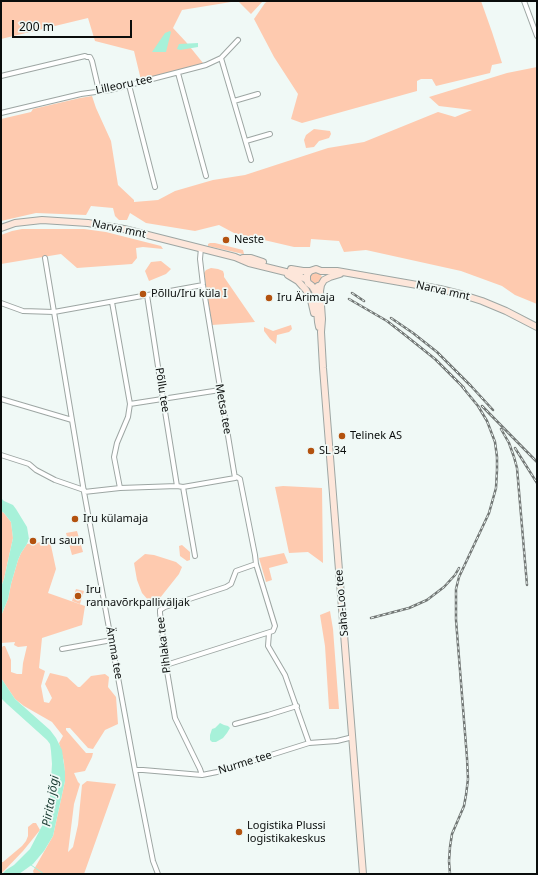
<!DOCTYPE html>
<html>
<head>
<meta charset="utf-8">
<style>
  body { margin:0 }
  #map { position:relative; width:538px; height:875px; overflow:hidden; background:#f0f9f6; font-family:"Noto Sans",sans-serif }
  canvas { display:block }
  .frame { position:absolute; inset:0; border:2px solid #0a0d0c; pointer-events:none }
  .scale { position:absolute; left:12px; top:20px; width:120px; height:18px; box-sizing:border-box; border:2px solid #0a0d0c; border-top:0; padding-left:5px; font-size:12px; line-height:14px; white-space:nowrap; color:#0a0d0c; -webkit-text-stroke:3px #f0f9f6; paint-order:stroke }
</style>
</head>
<body>
<div id="map">
<canvas width="538" height="875"></canvas>
<div class="frame"></div>
<div class="scale">200 m</div>
</div>
<script>
const context = document.querySelector('canvas').getContext('2d');
context.lineJoin = 'round';
function fillPath(path, color) { context.fillStyle = color; context.fill(path, 'evenodd'); }
const poly = rows => new Path2D(rows.map(r => 'M' + r).join(''));
function stroke(path, color, width, dash) { context.strokeStyle = color; context.lineWidth = width; context.lineCap = dash ? 'butt' : 'round'; context.setLineDash(dash || []); context.stroke(path); }
function drawText(font, color, halo, rows, align = 'center') {
  context.font = font + ' "Noto Sans",sans-serif'; context.lineWidth = 3.5; context.setLineDash([]); context.textBaseline = 'middle'; context.strokeStyle = halo; context.fillStyle = color; for (const [text, x, y, turn = 0] of rows) {
    context.save(); context.translate(x, y); context.rotate((+turn || 0) * Math.PI / 180); context.textAlign = isNaN(turn) ? turn : align; if (halo) context.strokeText(text, 0, 0); context.fillText(text, 0, 0); context.restore();
  }
}
fillPath(poly([
  [1,1,231,1,231,2,182,10,173,28,186,42,203,63,176,72,141,80,134,51,95,41,88,18,1,39],
  [238,1,263,1,251,14],
  [268,1,481,1,492,32,502,63,492,65,490,73,436,86,432,79,421,79,417,81,417,91,302,123,291,119,298,94,274,57,254,19,265,3],
  [537,67,537,304,515,295,502,286,461,271,366,250,344,252,339,241,311,239,310,247,294,247,234,233,219,225,195,231,146,223,130,213,127,220,119,220,115,216,113,208,91,206,86,215,36,213,1,221,1,119,31,112,33,109,80,98,92,96,96,108,111,141,118,185,134,200,134,202,158,200,175,191,213,180,245,175,328,148,364,142,438,112,455,117,472,110,439,106,429,97,507,73],
  [314,129,330,131,331,134,329,138,319,141,314,147,306,148,304,140,306,135],
  [22,229,84,229,106,232,161,246,163,249,143,247,136,248,137,258,132,264,77,268,61,254,1,264,1,235,12,231],
  [210,243,215,243,243,250,244,254,243,254,208,246,208,244],
  [161,261,171,269,166,274,149,281,145,271,151,262],
  [211,268,218,269,223,271,224,274,224,277,255,322,212,325,204,273,206,270],
  '310 278a6 6 0 1 1 12 0a6 6 0 1 1-12 0Z',
  [291,325,292,329,289,332,277,335,276,344,270,339,264,331,264,327,273,331],
  [283,486,322,488,323,563,308,552,289,553,275,487],
  [1,511,4,513,11,522,13,538,4,579,1,587],
  [77,531,83,552,72,555,66,533],
  [50,541,56,569,48,593,85,606,82,625,42,638,39,668,45,671,41,686,44,702,49,703,52,698,45,684,50,673,67,677,78,687,80,687,91,676,105,674,109,677,108,687,116,697,118,724,105,730,93,749,88,748,70,728,66,728,66,730,86,753,93,753,92,757,85,771,74,773,78,782,80,784,74,804,68,852,73,847,78,825,82,785,87,781,116,784,84,874,34,874,33,871,53,836,65,781,64,762,59,743,63,736,52,722,24,706,15,699,1,678,1,649,3,646,5,646,11,660,11,672,17,674,22,674,23,663,27,646,18,647,14,645,15,642,1,643,1,616,8,599,11,584,18,560,21,553,27,544],
  [182,545,190,552,190,560,187,561,180,556,179,546],
  [284,553,288,563,269,568,272,580,266,582,259,558],
  [145,554,154,555,176,562,182,567,179,574,156,603,149,601,142,593,137,580,134,563],
  [76,589,84,591,80,604,72,601],
  [330,611,333,629,339,709,329,709,325,646,320,615],
  [33,823,36,823,40,830,23,851,1,874,1,862,3,862,22,846,26,841,28,836,28,827]
]), '#fecaaf');
fillPath(poly([
  [170,31,171,32,166,52,152,52,165,33],
  [198,43,198,47,180,50,177,49,179,44],
  [1,498,4,501,13,505,16,509,27,527,29,539,27,544,21,553,18,560,11,584,8,599,1,616,1,587,4,579,13,538,11,522,4,513,1,511],
  [1,678,15,699,50,730,56,738,62,750,65,772,65,781,53,836,44,851,33,864,19,874,2,874,6,870,14,865,30,849,43,824,50,796,52,764,51,751,50,744,47,740,7,704,1,698],
  [220,723,224,725,228,726,230,728,227,733,223,738,216,742,212,742,210,740,210,735,212,729,215,728]
]), '#a7f1d9');
stroke(poly([
  [31,865,44,874]
]), '#a7f1d9', 1);
const minor = poly([
  [524,1,537,36],
  [221,58,251,160],
  [178,73,206,176],
  [1,76,85,56,87,57,90,57,92,61,99,91],
  [129,85,155,187],
  [234,101,258,94],
  [1,113,81,94,110,90,206,65,221,58,238,40],
  [246,141,270,134],
  [201,248,200,259,203,285,235,478,237,477,240,479,255,555,256,564,236,571,231,584,226,587,165,607,160,610,160,613,166,665,175,718,200,769,202,775],
  [45,258,84,492,135,770,153,861,158,874],
  [147,295,163,399,177,486],
  [112,302,130,404,128,417,117,443,114,457,120,488],
  [1,303,23,311,54,312,203,285],
  [1,399,72,420],
  [130,404,220,390],
  [1,455,29,464,36,470,55,480,84,490],
  [183,487,195,556],
  [84,492,120,488,177,486,183,487,235,478],
  [269,633,268,646,285,675,309,743],
  [62,649,112,640],
  [166,665,273,631,275,626,256,564],
  [235,724,268,715,297,706],
  [135,770,143,770,202,775,217,772,309,743,337,741,353,737]
]);
const secondary = poly([
  [1,228,15,223,42,220,88,223,124,229,235,257,249,263,298,275,307,280,308,283,312,286,315,291,316,299,318,322,319,327],
  [243,258,251,258,263,262],
  [291,269,303,271,310,271],
  [288,275,298,281,306,290,311,300,314,313],
  [307,280,307,275,310,271,316,269,321,271,337,271,440,289,460,294,482,301,506,311,537,327],
  [321,285,320,291,322,319,321,332,323,368,363,874],
  [318,286,321,285,324,280,330,277,340,274]
]);
stroke(minor, '#9da6a3', 6);
stroke(secondary, '#9da6a3', 8);
stroke(minor, '#fff', 4);
stroke(secondary, '#fde6da', 6);
const rail = poly([
  [352,293,364,301],
  [349,299,387,321,405,335,435,359,464,388],
  [391,318,413,333,437,352,471,386,493,410],
  [482,406,537,462],
  [501,429,509,443,514,457,517,468,527,585],
  [515,448,537,483],
  [371,618,409,608,427,600,444,587,455,575,459,568],
  [450,874,449,861,450,847,452,834,464,806,466,795,468,779,467,758,456,620,456,589,459,577,489,513,496,488,497,470,497,457,495,442,487,421,478,406,460,384]
]);
stroke(rail, '#727775', 2.5);
stroke(rail, '#f0f9f6', 1, [3]);
for (const [x, y, r, color] of [
  [226,240,4,"#b3520f"],
  [143,294,4,"#b3520f"],
  [269,298,4,"#b3520f"],
  [342,436,4,"#b3520f"],
  [311,451,4,"#b3520f"],
  [75,519,4,"#b3520f"],
  [33,541,4,"#b3520f"],
  [78,596,4,"#b3520f"],
  [239,832,4,"#b3520f"]
]) { const dot = new Path2D(); dot.arc(x, y, r, 0, 2 * Math.PI); context.fillStyle = color; context.fill(dot); stroke(dot, '#f0f9f6', 1.5); }
drawText('11px', '#0a0d0c', '#f0f9f6', [
  ["Lilleoru tee",124,85,-12],
  ["Narva mnt",119,229,12],
  ["Narva mnt",443,291,13],
  ["Põllu tee",162,390,81],
  ["Metsa tee",223,409,80],
  ["Saha-Loo tee",342,603,-95],
  ["Pihlaka tee",164,645,-97],
  ["Ämma tee",114,653,80],
  ["Nurme tee",245,763,-17]
]);
drawText('11px', '#0a0d0c', '#f0f9f6', [
  ["Neste",234,240],
  ["Põllu/Iru küla I",151,294],
  ["Iru Ärimaja",277,298],
  ["Telinek AS",350,436],
  ["SL 34",319,451],
  ["Iru külamaja",83,519],
  ["Iru saun",41,541],
  ["Iru",86,590],
  ["rannavõrkpalliväljak",86,603],
  ["Logistika Plussi",247,826],
  ["logistikakeskus",247,839]
], 'left');
drawText('italic 12px', '#193b31', '#f0f9f6', [
  ["Pirita jõgi",51,801,-80]
]);
</script>
</body>
</html>
